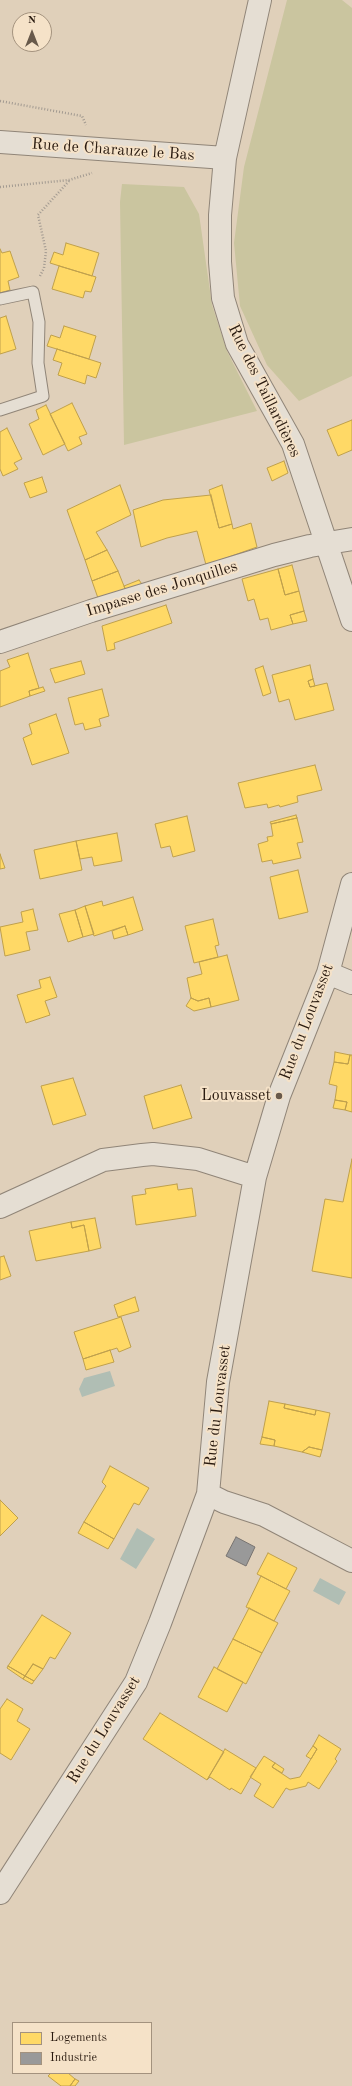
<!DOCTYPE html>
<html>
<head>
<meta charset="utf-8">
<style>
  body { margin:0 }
  #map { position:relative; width:352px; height:2086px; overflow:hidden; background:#e0d0ba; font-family:"Old Standard TT",serif }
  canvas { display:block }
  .legend { position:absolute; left:12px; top:2022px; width:140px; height:52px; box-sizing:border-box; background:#f5e2c8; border:1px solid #a3927e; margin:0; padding:5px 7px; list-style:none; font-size:12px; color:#291a0f }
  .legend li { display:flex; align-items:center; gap:8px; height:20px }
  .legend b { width:20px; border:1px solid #a3927e }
  .north { position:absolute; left:12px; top:12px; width:40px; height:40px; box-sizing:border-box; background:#f5e2c8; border:1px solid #a3927e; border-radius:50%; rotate:0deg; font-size:11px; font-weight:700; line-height:16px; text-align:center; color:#291a0f }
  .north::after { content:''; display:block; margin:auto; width:14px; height:18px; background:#695a4b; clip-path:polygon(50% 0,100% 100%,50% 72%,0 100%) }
</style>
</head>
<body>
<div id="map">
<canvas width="352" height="2086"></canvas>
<ul class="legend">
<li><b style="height:11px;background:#ffd966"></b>Logements</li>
<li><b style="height:11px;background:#999"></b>Industrie</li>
</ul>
<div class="north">N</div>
</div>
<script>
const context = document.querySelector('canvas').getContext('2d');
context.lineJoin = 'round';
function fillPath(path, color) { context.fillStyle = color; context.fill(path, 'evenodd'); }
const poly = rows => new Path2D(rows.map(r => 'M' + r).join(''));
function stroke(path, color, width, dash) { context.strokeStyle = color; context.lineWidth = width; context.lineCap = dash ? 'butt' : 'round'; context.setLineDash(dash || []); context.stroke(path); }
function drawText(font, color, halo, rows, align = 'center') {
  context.font = font + ' "Old Standard TT",serif'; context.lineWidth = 4; context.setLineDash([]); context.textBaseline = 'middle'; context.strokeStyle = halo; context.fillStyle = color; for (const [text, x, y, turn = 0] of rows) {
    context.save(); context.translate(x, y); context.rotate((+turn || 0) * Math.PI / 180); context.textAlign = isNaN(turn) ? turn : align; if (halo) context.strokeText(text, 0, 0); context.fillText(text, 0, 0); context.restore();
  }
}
fillPath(poly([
  [287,0,342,0,352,8,352,376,299,401,267,365,240,306,234,243,244,167],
  [122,184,184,187,199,214,212,305,227,351,257,411,124,445,120,202]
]), '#cac59f');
fillPath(poly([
  [110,1371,115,1386,82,1397,79,1389,84,1378],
  [137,1528,155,1539,136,1569,120,1559],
  [320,1578,346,1592,339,1605,313,1591]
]), '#b0beb4');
const homes = poly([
  [66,243,99,253,92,276,50,263,54,252,63,255,66,243],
  [0,249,2,253,10,251,19,277,8,281,10,290,0,293,0,249],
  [59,266,96,277,91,292,85,291,83,298,52,289,59,266],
  [6,316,16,349,0,354,0,318,6,316],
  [64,326,96,336,89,359,47,346,51,335,60,338,64,326],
  [57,349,101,363,96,378,87,375,85,384,58,375,62,363,53,360,57,349],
  [72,403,87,434,79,437,82,444,68,451,50,414,72,403],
  [46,405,65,444,43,455,29,424,39,419,36,410,46,405],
  [352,420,352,450,338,456,327,430,352,420],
  [7,428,22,459,14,463,18,469,3,476,0,469,0,432,7,428],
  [284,461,288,473,272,481,267,468,284,461],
  [42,477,47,492,30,498,24,483,42,477],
  [120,485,131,515,96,532,107,550,85,560,67,510,120,485],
  [222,485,232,524,219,528,209,490,222,485],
  [211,495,219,528,232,524,233,529,251,523,257,547,206,565,197,531,167,538,141,547,133,510,163,500,211,495],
  [107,550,118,571,92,581,85,560,107,550],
  [292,565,299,591,285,595,278,569,292,565],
  [278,569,285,595,299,591,304,611,290,615,293,624,271,630,268,618,260,620,254,599,248,601,242,579,278,569],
  [118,571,126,591,99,601,92,581,118,571],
  [139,580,144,587,127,593,124,586,139,580],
  [166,605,172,623,114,643,115,649,107,651,102,626,166,605],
  [304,611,307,621,293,624,290,615,304,611],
  [28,653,39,688,29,691,30,696,0,707,0,671,10,667,7,660,28,653],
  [81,661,85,674,55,683,50,669,81,661],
  [310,665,313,679,308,681,310,687,327,683,334,710,295,720,289,699,279,702,272,675,310,665],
  [263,666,271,693,263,696,255,669,263,666],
  [313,679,315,686,310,687,308,681,313,679],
  [43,687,45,691,30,696,29,691,43,687],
  [102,689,109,716,99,719,101,726,85,730,83,723,75,725,68,698,102,689],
  [56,714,69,753,32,765,23,738,32,734,29,724,56,714],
  [315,765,322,790,297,796,298,802,280,807,279,805,268,808,267,804,245,808,238,783,315,765],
  [296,815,297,818,271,824,270,822,296,815],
  [187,816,195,851,173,857,170,846,161,848,155,824,187,816],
  [297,818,303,842,297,843,301,858,273,864,272,860,262,862,258,844,268,841,267,837,273,836,271,824,297,818],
  [117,833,122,861,94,866,92,857,80,859,76,841,117,833],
  [76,841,82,870,40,879,34,850,76,841],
  [0,854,5,868,0,869,0,854],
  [298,870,308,912,279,919,270,877,298,870],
  [133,897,143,930,128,935,125,926,94,936,85,906,102,901,103,906,133,897],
  [85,906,94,934,83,937,75,910,85,906],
  [33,909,38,930,26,932,30,950,5,956,0,927,23,922,21,912,33,909],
  [75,910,83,937,68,942,59,914,75,910],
  [213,919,219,945,215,946,218,957,194,963,185,926,213,919],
  [125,926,128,935,114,939,112,931,125,926],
  [227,955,239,1000,211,1007,209,998,198,1001,191,998,187,978,202,974,199,962,227,955],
  [50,977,57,997,45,1001,50,1015,26,1023,17,995,41,988,39,980,50,977],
  [191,998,198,1001,209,998,211,1007,194,1011,186,1006,191,998],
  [335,1052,350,1055,348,1064,334,1062,335,1052],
  [350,1055,352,1055,352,1112,345,1110,347,1102,335,1100,337,1086,329,1084,334,1062,348,1064,350,1055],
  [73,1078,86,1115,53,1125,41,1086,73,1078],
  [181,1085,192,1118,153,1129,144,1096,181,1085],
  [335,1100,347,1102,345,1110,333,1108,335,1100],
  [352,1159,352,1278,312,1271,325,1199,343,1202,352,1159],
  [177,1184,178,1190,192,1188,196,1216,136,1225,132,1196,146,1194,145,1189,177,1184],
  [95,1218,101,1248,89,1251,84,1225,72,1228,71,1222,95,1218],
  [71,1222,72,1228,84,1225,89,1251,36,1261,29,1231,71,1222],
  [4,1256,11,1276,0,1280,0,1257,4,1256],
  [135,1297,139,1311,118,1317,114,1305,135,1297],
  [121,1317,131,1347,119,1352,117,1348,83,1359,74,1332,121,1317],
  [110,1350,114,1362,86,1370,83,1359,110,1350],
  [269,1401,285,1404,284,1408,315,1415,316,1410,330,1413,322,1450,309,1447,302,1452,274,1446,275,1440,262,1437,269,1401],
  [285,1404,316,1410,315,1415,284,1408,285,1404],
  [262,1437,275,1440,274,1446,260,1444,262,1437],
  [309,1447,322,1450,320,1457,302,1452,309,1447],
  [110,1466,149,1488,139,1505,134,1503,114,1539,84,1522,106,1486,102,1482,110,1466],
  [0,1500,18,1518,0,1536,0,1500],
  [84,1522,114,1539,108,1549,78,1533,84,1522],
  [268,1553,297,1568,286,1589,257,1574,268,1553],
  [261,1576,290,1591,274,1621,246,1607,261,1576],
  [249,1608,278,1623,262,1653,233,1639,249,1608],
  [42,1615,71,1633,55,1659,50,1657,43,1669,33,1664,25,1676,8,1666,42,1615],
  [233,1639,262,1653,246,1684,217,1669,233,1639],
  [33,1664,43,1669,34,1681,25,1676,33,1664],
  [8,1666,25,1676,23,1679,7,1668,8,1666],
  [214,1667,243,1682,227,1712,198,1697,214,1667],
  [25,1676,34,1681,32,1684,23,1679,25,1676],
  [7,1699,23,1709,17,1721,30,1729,11,1760,0,1753,0,1709,7,1699],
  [160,1713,224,1752,207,1780,143,1739,160,1713],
  [319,1735,341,1749,335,1759,337,1761,319,1789,308,1782,306,1786,290,1790,286,1788,273,1808,254,1796,261,1784,250,1777,264,1756,275,1763,272,1767,290,1779,300,1777,317,1749,313,1746,319,1735],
  [313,1746,317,1749,311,1759,306,1756,313,1746],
  [225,1749,256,1768,241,1794,231,1788,230,1790,210,1777,207,1780,225,1749],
  [275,1763,284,1769,282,1773,272,1767,275,1763],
  [51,2073,68,2073,75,2079,70,2086,61,2086,48,2076,51,2073],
  [75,2079,79,2081,75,2086,70,2086,75,2079]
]);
fillPath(homes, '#ffd966');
stroke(homes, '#bfa04c', 1);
const industry = poly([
  [236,1537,255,1547,246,1566,226,1556,236,1537]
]);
fillPath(industry, '#999');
stroke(industry, '#777370', 1);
const service = poly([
  [0,299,33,292,39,322,38,363,43,396,0,410]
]);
const minor = poly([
  [260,0,225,158,220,215,220,262,223,298,237,344,293,444,352,620],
  [0,142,225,158],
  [0,642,91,611,274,555,310,546,352,539],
  [328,973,352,983],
  [0,1207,103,1160,142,1155,153,1154,198,1159,255,1177],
  [208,1494,224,1502,264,1515,352,1561],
  [0,1893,136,1682,160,1623,208,1494,218,1382,255,1177,279,1096,328,973,352,884]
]);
stroke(service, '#908578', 13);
stroke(minor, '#908578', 24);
stroke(poly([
  [0,101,82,116,86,125],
  [0,187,69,180,92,173],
  [40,276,44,268,46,251,38,215,69,181]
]), '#a29a91', 2.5, [1, 2]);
stroke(service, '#e5ded3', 11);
stroke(minor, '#e5ded3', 22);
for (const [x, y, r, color] of [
  [279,1096,4,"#695a4b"]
]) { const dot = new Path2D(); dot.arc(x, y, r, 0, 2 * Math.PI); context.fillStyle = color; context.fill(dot); stroke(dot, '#f5e2c8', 1.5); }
drawText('16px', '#291a0f', '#f5e2c8', [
  ["Rue de Charauze le Bas",113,150,4],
  ["Rue des Taillardières",264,391,64],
  ["Impasse des Jonquilles",162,589,-17],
  ["Rue du Louvasset",307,1022,-69],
  ["Rue du Louvasset",218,1406,-83],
  ["Rue du Louvasset",104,1730,-58]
]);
drawText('16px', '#291a0f', '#f5e2c8', [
  ["Louvasset",271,1096]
], 'right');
</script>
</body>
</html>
